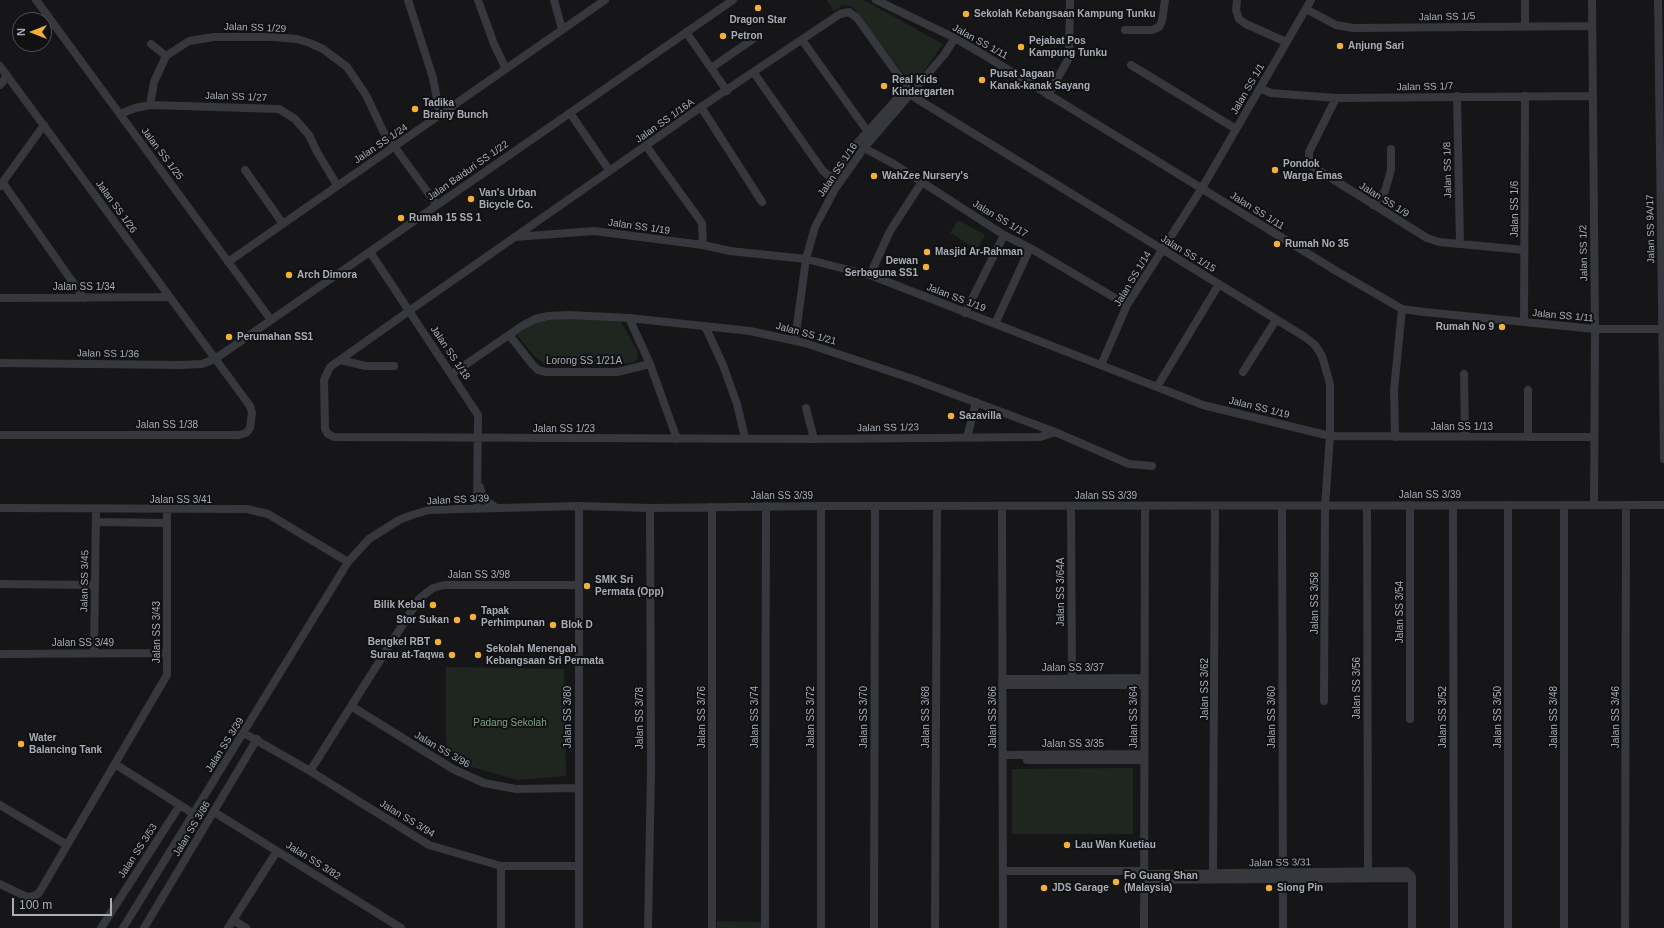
<!DOCTYPE html>
<html>
<head>
<meta charset="utf-8">
<style>
  body { margin:0 }
  #map { position:relative; width:1664px; height:928px; overflow:hidden; background:#161618; font-family:Helvetica,sans-serif }
  canvas { display:block }
  .north { position:absolute; left:12px; top:12px; width:40px; height:40px; box-sizing:border-box; background:#111113; border:1px solid #4d4f55; border-radius:50%; rotate:270deg; font-size:11px; font-weight:700; line-height:16px; text-align:center; color:#a8adb8 }
  .north::after { content:''; display:block; margin:auto; width:14px; height:18px; background:#f2b134; clip-path:polygon(50% 0,100% 100%,50% 72%,0 100%) }
  .scale { position:absolute; left:12px; top:898px; width:100px; height:18px; box-sizing:border-box; border:2px solid #a8adb8; border-top:0; padding-left:5px; font-size:12px; line-height:14px; white-space:nowrap; color:#a8adb8; -webkit-text-stroke:3px #111113; paint-order:stroke }
</style>
</head>
<body>
<div id="map">
<canvas width="1664" height="928"></canvas>
<div class="north">N</div>
<div class="scale">100 m</div>
</div>
<script>
const context = document.querySelector('canvas').getContext('2d');
context.lineJoin = 'round';
function fillPath(path, color) { context.fillStyle = color; context.fill(path, 'evenodd'); }
const poly = rows => new Path2D(rows.map(r => 'M' + r).join(''));
function stroke(path, color, width, dash) { context.strokeStyle = color; context.lineWidth = width; context.lineCap = dash ? 'butt' : 'round'; context.setLineDash(dash || []); context.stroke(path); }
function drawText(font, color, halo, rows, align = 'center') {
  context.font = font + ' Helvetica,sans-serif'; context.lineWidth = 4; context.setLineDash([]); context.textBaseline = 'middle'; context.strokeStyle = halo; context.fillStyle = color; for (const [text, x, y, turn = 0] of rows) {
    context.save(); context.translate(x, y); context.rotate((+turn || 0) * Math.PI / 180); context.textAlign = isNaN(turn) ? turn : align; if (halo) context.strokeText(text, 0, 0); context.fillText(text, 0, 0); context.restore();
  }
}
fillPath(poly([
  [827,0,864,0,943,44,917,81,908,80,853,7,843,5,834,11],
  [958,220,985,235,977,249,950,233],
  [567,318,621,322,637,350,638,358,634,362,622,364,547,366,534,356,517,335,534,322],
  [446,667,564,669,566,776,518,780,475,768,446,757],
  [1133,768,1133,834,1012,834,1012,769],
  [717,921,761,922,761,928,717,928]
]), '#1e261f');
stroke(poly([
  [36,0,271,320],
  [408,0,433,78,440,115],
  [478,0,494,44,506,69],
  [554,0,562,29],
  [876,0,955,38,984,55,1338,272,1402,309,1424,312,1595,329,1662,329],
  [1237,0,1236,10,1239,19,1246,24,1286,42],
  [1592,0,1595,329,1594,505],
  [1658,0,1664,459],
  [1306,9,1336,25,1353,28,1592,26],
  [1525,27,1525,0],
  [1125,30,1152,30,1159,27,1162,21,1165,0],
  [686,32,727,91],
  [802,40,868,132],
  [151,44,166,56],
  [1131,65,1236,129],
  [0,66,250,406,252,413,250,428,246,433,239,435,0,435],
  [711,68,759,35],
  [754,73,823,171,830,177,837,172,852,149,906,89],
  [0,85,7,76],
  [1260,88,1271,93,1336,98,1593,96],
  [1048,95,1069,58,1070,0],
  [1457,96,1460,244],
  [1336,98,1309,152,1309,162,1312,166,1427,238,1439,242,1524,250],
  [150,105,154,82,166,56,189,41,214,37,274,37,297,39,310,43,323,49,347,67,366,95,383,131,437,205],
  [701,107,762,202],
  [570,113,609,170],
  [120,114,135,108,150,105,279,109,295,119,309,135,317,152,337,185],
  [647,147,702,223,703,245],
  [864,148,894,164,1004,235,1030,248,1127,305],
  [245,170,283,224],
  [3,183,84,298],
  [0,186,44,125],
  [1373,205,1385,191,1391,170,1391,149],
  [515,237,594,231,703,245,730,251,806,259,837,267,870,275,1203,405,1330,436,1594,437],
  [370,252,478,415,477,508],
  [228,262,605,0],
  [870,275,890,231,922,182],
  [0,298,169,297],
  [965,313,1004,235],
  [629,318,650,364,677,439],
  [1524,322,1525,96],
  [995,324,1030,248],
  [705,326,723,365,737,404,745,438],
  [510,336,532,364,538,370,546,372,617,372,650,364],
  [795,340,806,259,815,227,835,189,864,148,944,55,955,38],
  [341,360,365,366,394,366],
  [0,363,181,365,202,364,215,359,733,0],
  [1101,365,1127,305,1202,188,1311,0],
  [1243,372,1276,320],
  [452,374,522,326,535,319,548,316,569,315,629,318,750,331,805,343,913,379,1055,432,1129,464,1152,466],
  [1464,374,1465,437],
  [1157,387,1219,284],
  [806,408,814,439],
  [1055,432,1040,437,814,439,334,437,328,434,325,429,324,380,330,367,409,311,701,107,840,14,849,12,857,18,914,97,1305,337,1315,345,1322,356,1330,384,1330,436,1325,506,1324,701],
  [1395,437,1394,390,1402,309],
  [1528,437,1528,390],
  [967,438,976,402],
  [480,487,483,498,495,507],
  [1410,505,1410,719],
  [1453,505,1454,928],
  [821,506,821,928],
  [1002,506,1003,928],
  [1071,506,1072,678],
  [1282,506,1283,928],
  [1367,506,1368,871],
  [712,507,712,928],
  [0,508,247,509,268,514,348,562],
  [96,522,167,523],
  [0,584,95,585],
  [94,653,96,510],
  [0,654,167,653],
  [1002,679,1144,678],
  [1002,685,1144,685],
  [351,706,453,769,484,783,516,789,578,788],
  [244,733,310,771,429,845,501,866,579,866],
  [1003,755,1144,754],
  [1027,760,1144,760],
  [115,764,194,814],
  [310,771,419,599,425,594,433,588,444,585,578,585],
  [0,805,67,845],
  [214,812,401,928],
  [501,866,501,928],
  [1003,871,1144,871],
  [1213,873,1215,506],
  [1144,874,1406,871,1411,875,1412,878,1412,928],
  [1144,880,1412,878],
  [0,884,27,897,34,896,39,893,167,675,167,510],
  [233,920,246,928],
  [101,928,180,805],
  [123,928,348,562,369,539,399,520,412,515,429,510,461,509,579,506,650,508,821,506,1664,505],
  [144,928,257,739],
  [228,928,277,851],
  [579,928,579,506],
  [648,928,651,771,650,508],
  [765,928,766,506],
  [874,928,875,507],
  [935,928,937,507],
  [1144,928,1145,506],
  [1508,928,1508,505],
  [1564,928,1564,505],
  [1625,928,1626,505]
]), '#37383d', 8);
for (const [x, y, r, color] of [
  [758,8,4,"#f2b134"],
  [966,14,4,"#f2b134"],
  [723,36,4,"#f2b134"],
  [1340,46,4,"#f2b134"],
  [1021,47,4,"#f2b134"],
  [982,80,4,"#f2b134"],
  [884,86,4,"#f2b134"],
  [415,109,4,"#f2b134"],
  [1275,170,4,"#f2b134"],
  [874,176,4,"#f2b134"],
  [471,199,4,"#f2b134"],
  [401,218,4,"#f2b134"],
  [1277,244,4,"#f2b134"],
  [927,252,4,"#f2b134"],
  [926,267,4,"#f2b134"],
  [289,275,4,"#f2b134"],
  [1502,327,4,"#f2b134"],
  [229,337,4,"#f2b134"],
  [951,416,4,"#f2b134"],
  [587,586,4,"#f2b134"],
  [433,605,4,"#f2b134"],
  [473,617,4,"#f2b134"],
  [457,620,4,"#f2b134"],
  [553,625,4,"#f2b134"],
  [438,642,4,"#f2b134"],
  [452,655,4,"#f2b134"],
  [478,655,4,"#f2b134"],
  [21,744,4,"#f2b134"],
  [1067,845,4,"#f2b134"],
  [1116,882,4,"#f2b134"],
  [1044,888,4,"#f2b134"],
  [1269,888,4,"#f2b134"]
]) { const dot = new Path2D(); dot.arc(x, y, r, 0, 2 * Math.PI); context.fillStyle = color; context.fill(dot); stroke(dot, '#111113', 1.5); }
drawText('bold 10px', '#a8adb8', '#111113', [
  ["Sekolah Kebangsaan Kampung Tunku",974,14],
  ["Dragon Star",758,20,"center"],
  ["Petron",731,36],
  ["Pejabat Pos",1029,41],
  ["Kampung Tunku",1029,53],
  ["Anjung Sari",1348,46],
  ["Pusat Jagaan",990,74],
  ["Kanak-kanak Sayang",990,86],
  ["Real Kids",892,80],
  ["Kindergarten",892,92],
  ["Tadika",423,103],
  ["Brainy Bunch",423,115],
  ["Pondok",1283,164],
  ["Warga Emas",1283,176],
  ["WahZee Nursery's",882,176],
  ["Van's Urban",479,193],
  ["Bicycle Co.",479,205],
  ["Rumah 15 SS 1",409,218],
  ["Rumah No 35",1285,244],
  ["Masjid Ar-Rahman",935,252],
  ["Dewan",918,261,"right"],
  ["Serbaguna SS1",918,273,"right"],
  ["Arch Dimora",297,275],
  ["Rumah No 9",1494,327,"right"],
  ["Perumahan SS1",237,337],
  ["Sazavilla",959,416],
  ["SMK Sri",595,580],
  ["Permata (Opp)",595,592],
  ["Bilik Kebal",425,605,"right"],
  ["Tapak",481,611],
  ["Perhimpunan",481,623],
  ["Stor Sukan",449,620,"right"],
  ["Blok D",561,625],
  ["Bengkel RBT",430,642,"right"],
  ["Sekolah Menengah",486,649],
  ["Kebangsaan Sri Permata",486,661],
  ["Surau at-Taqwa",444,655,"right"],
  ["Water",29,738],
  ["Balancing Tank",29,750],
  ["Lau Wan Kuetiau",1075,845],
  ["Fo Guang Shan",1124,876],
  ["(Malaysia)",1124,888],
  ["JDS Garage",1052,888],
  ["Siong Pin",1277,888]
], 'left');
drawText('10px', '#a8adb8', '#111113', [
  ["Jalan SS 1/5",1447,17,-1],
  ["Jalan SS 1/29",255,28,2],
  ["Jalan SS 1/11",980,42,29],
  ["Jalan SS 1/7",1425,87,-1],
  ["Jalan SS 1/1",1248,89,-60],
  ["Jalan SS 1/27",236,97,2],
  ["Jalan SS 1/16A",665,121,-35],
  ["Jalan SS 1/24",381,144,-34],
  ["Jalan SS 1/25",162,154,53],
  ["Jalan SS 1/16",838,170,-56],
  ["Jalan SS 1/8",1448,170,-91],
  ["Jalan Baiduri SS 1/22",468,171,-35],
  ["Jalan SS 1/9",1384,200,32],
  ["Jalan SS 1/26",116,207,54],
  ["Jalan SS 1/6",1515,209,-90],
  ["Jalan SS 1/11",1257,211,32],
  ["Jalan SS 1/17",1000,219,31],
  ["Jalan SS 1/19",639,227,8],
  ["Jalan SS 9A/17",1651,229,-91],
  ["Jalan SS 1/2",1584,253,-91],
  ["Jalan SS 1/15",1188,254,31],
  ["Jalan SS 1/14",1133,279,-59],
  ["Jalan SS 1/34",84,287],
  ["Jalan SS 1/19",956,298,21],
  ["Jalan SS 1/11",1563,316,5],
  ["Jalan SS 1/21",806,334,15],
  ["Jalan SS 1/18",450,353,56],
  ["Jalan SS 1/36",108,354,1],
  ["Lorong SS 1/21A",584,361],
  ["Jalan SS 1/19",1259,408,14],
  ["Jalan SS 1/38",167,425],
  ["Jalan SS 1/13",1462,427],
  ["Jalan SS 1/23",888,428,-1],
  ["Jalan SS 1/23",564,429],
  ["Jalan SS 3/39",1430,495],
  ["Jalan SS 3/39",782,496],
  ["Jalan SS 3/39",1106,496],
  ["Jalan SS 3/41",181,500],
  ["Jalan SS 3/39",458,500,-3],
  ["Jalan SS 3/98",479,575],
  ["Jalan SS 3/45",85,581,-89],
  ["Jalan SS 3/64A",1061,592,-90],
  ["Jalan SS 3/58",1315,603,-90],
  ["Jalan SS 3/54",1400,612,-90],
  ["Jalan SS 3/43",157,632,-90],
  ["Jalan SS 3/49",83,643],
  ["Jalan SS 3/37",1073,668],
  ["Jalan SS 3/56",1357,688,-90],
  ["Jalan SS 3/62",1205,689,-90],
  ["Jalan SS 3/80",568,717,-90],
  ["Jalan SS 3/76",702,717,-90],
  ["Jalan SS 3/74",755,717,-90],
  ["Jalan SS 3/72",811,717,-90],
  ["Jalan SS 3/70",864,717,-90],
  ["Jalan SS 3/68",926,717,-90],
  ["Jalan SS 3/66",993,717,-90],
  ["Jalan SS 3/64",1134,717,-90],
  ["Jalan SS 3/60",1272,717,-90],
  ["Jalan SS 3/52",1443,717,-90],
  ["Jalan SS 3/50",1498,717,-90],
  ["Jalan SS 3/48",1554,717,-90],
  ["Jalan SS 3/46",1616,717,-90],
  ["Jalan SS 3/78",640,718,-90],
  ["Jalan SS 3/35",1073,744],
  ["Jalan SS 3/39",225,745,-58],
  ["Jalan SS 3/96",442,750,30],
  ["Jalan SS 3/94",407,819,31],
  ["Jalan SS 3/86",192,829,-59],
  ["Jalan SS 3/53",138,851,-57],
  ["Jalan SS 3/82",313,861,32],
  ["Jalan SS 3/31",1280,863,-1]
]);
drawText('10px', '#7fa381', '#111113', [
  ["Padang Sekolah",510,723]
]);
</script>
</body>
</html>
